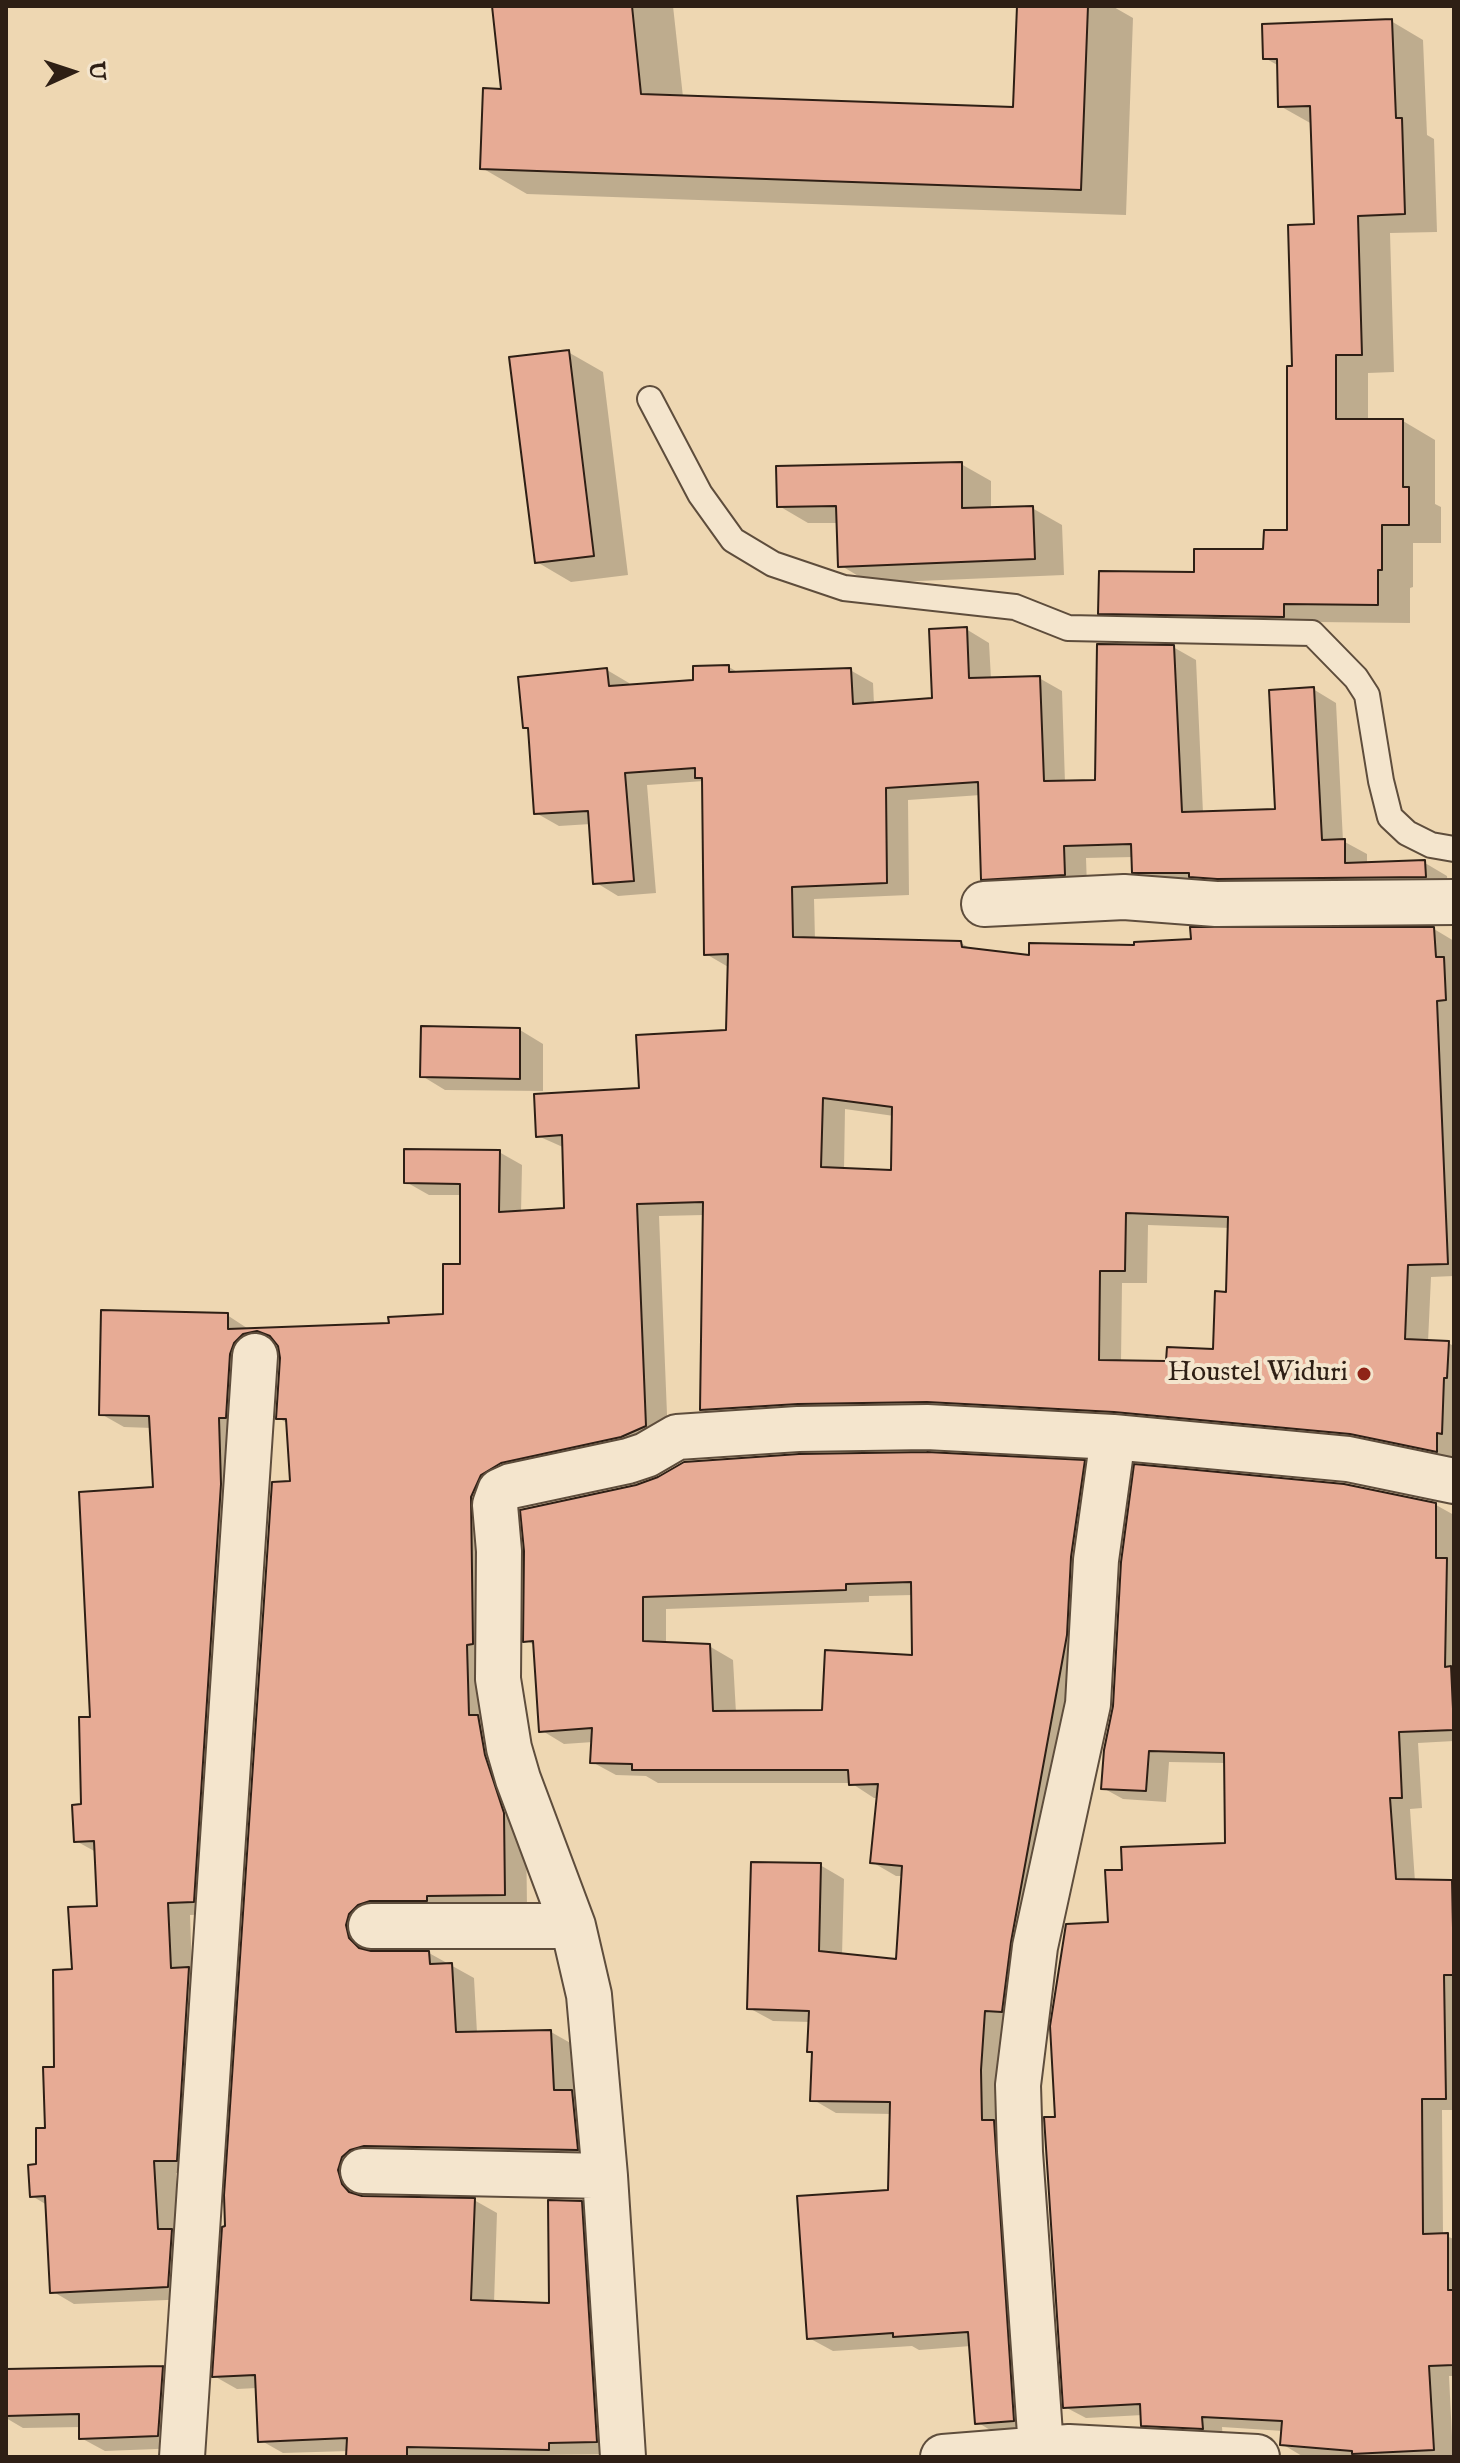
<!DOCTYPE html>
<html>
<head>
<meta charset="utf-8">
<style>
  body { margin:0 }
  #map { position:relative; width:1460px; height:2463px; overflow:hidden; background:#eed7b2; font-family:"IM FELL English",serif }
  canvas { display:block }
  .frame { position:absolute; inset:0; border:8px solid #2e1f15; pointer-events:none }
  .north { position:absolute; left:32px; top:32px; width:80px; height:80px; -webkit-text-stroke:6px #f4e5cd; paint-order:stroke; rotate:87deg; font-size:22px; font-weight:700; line-height:32px; text-align:center; color:#2e1f15 }
  .north::after { content:''; display:block; margin:auto; width:28px; height:36px; background:#2e1f15; clip-path:polygon(50% 0,100% 100%,50% 72%,0 100%) }
</style>
</head>
<body>
<div id="map">
<canvas width="1460" height="2463"></canvas>
<div class="frame"></div>
<div class="north">U</div>
</div>
<script>
const context = document.querySelector('canvas').getContext('2d');
context.lineJoin = 'round';
function fillPath(path, color) { context.fillStyle = color; context.fill(path, 'evenodd'); }
const poly = rows => new Path2D(rows.map(r => 'M' + r).join(''));
function stroke(path, color, width, dash) { context.strokeStyle = color; context.lineWidth = width; context.lineCap = dash ? 'butt' : 'round'; context.setLineDash(dash || []); context.stroke(path); }
function drawText(font, color, halo, rows, align = 'center') {
  context.font = font + ' "IM FELL English",serif'; context.lineWidth = 8; context.setLineDash([]); context.textBaseline = 'middle'; context.strokeStyle = halo; context.fillStyle = color; for (const [text, x, y, turn = 0] of rows) {
    context.save(); context.translate(x, y); context.rotate((+turn || 0) * Math.PI / 180); context.textAlign = isNaN(turn) ? turn : align; if (halo) context.strokeText(text, 0, 0); context.fillText(text, 0, 0); context.restore();
  }
}
fillPath(poly([
  [494,6,673,6,683,97,1015,109,1019,6,1112,6,1133,18,1126,215,527,194,482,168,503,91],
  [1391,21,1423,40,1427,135,1434,139,1437,232,1390,233,1394,372,1368,373,1368,421,1403,421,1435,440,1435,504,1441,507,1441,543,1413,543,1413,587,1410,588,1410,623,1316,622,1316,635,1132,631,1100,612,1196,574,1265,551,1289,532,1294,368,1316,226,1312,124,1280,106,1279,66,1265,58],
  [568,352,603,372,628,575,571,582,537,562],
  [961,464,991,481,991,509,1032,508,1062,525,1064,575,870,583,840,565,839,523,808,523,779,506],
  [966,629,989,643,991,679,1039,678,1062,691,1065,783,1097,782,1173,647,1196,660,1203,813,1277,811,1313,689,1336,703,1343,841,1367,854,1367,864,1425,863,1447,876,1448,889,1157,884,1134,871,1134,857,1086,858,1087,887,1005,892,983,878,981,795,908,800,909,895,814,899,815,940,961,943,973,950,1031,958,1137,947,1434,929,1454,941,1454,1276,1431,1277,1428,1342,1448,1343,1454,1346,1454,1462,725,1422,702,1409,704,1215,659,1216,668,1439,504,1487,526,1827,527,1907,368,1939,371,1953,429,1953,474,1978,477,2033,551,2032,574,2045,576,2094,594,2105,600,2162,360,2184,364,2198,474,2200,497,2213,494,2303,551,2305,581,2202,604,2216,619,2454,349,2457,349,2451,283,2453,260,2440,257,2388,237,2389,214,2376,292,1483,289,1424,278,1418,282,1358,279,1344,267,1346,216,1914,190,1915,199,2173,176,2173,180,2235,190,2299,74,2304,52,2291,47,2205,32,2196,47,2130,74,1971,99,1908,96,1852,76,1841,83,1806,92,1718,155,1489,152,1428,124,1427,101,1414,227,1315,250,1330,391,1325,445,1316,463,1266,462,1195,429,1195,406,1182,499,1152,522,1165,521,1213,566,1210,565,1148,538,1136,641,1090,728,1032,730,968,706,954,704,781,647,785,656,893,618,896,595,882,591,824,559,826,536,813,531,730,525,727,607,670,629,683,630,686,695,681,729,667,739,673,850,670,873,683,874,704,934,700],
  [845,1109,894,1116,893,1172,844,1170],
  [1148,1225,1230,1228,1228,1294,1215,1351,1168,1363,1121,1362,1122,1283,1147,1283],
  [520,1030,543,1044,543,1091,445,1090,422,1076],
  [1084,1462,1108,1476,1034,1956,1037,2433,1000,2436,977,2422,971,2346,919,2350,912,2346,833,2351,809,2338,890,2192,892,2114,836,2113,812,2099,814,2054,809,2051,811,2022,773,2021,749,2008,820,1865,844,1879,842,1956,898,1961,903,1876,896,1876,872,1862,879,1798,874,1798,851,1783,658,1783,646,1776,616,1775,592,1762,593,1742,564,1744,541,1730,536,1646,525,1640,526,1551],
  [913,1595,914,1657,824,1712,736,1713,733,1660,709,1646,666,1644,666,1609,869,1602,869,1596],
  [1436,1505,1454,1515,1454,1741,1418,1743,1422,1808,1410,1809,1415,1882,1454,1883,1454,2110,1442,2110,1443,2235,1454,2239,1454,2376,1449,2376,1453,2457,1302,2456,1282,2444,1283,2431,1222,2427,1223,2440,1164,2436,1143,2425,1143,2415,1086,2418,1065,2407,1057,2119,1124,1872,1227,1845,1226,1763,1169,1762,1166,1802,1123,1799,1103,1788],
  [162,2368,186,2381,181,2448,105,2451,81,2438,81,2427,23,2428,6,2418,6,2371]
]), '#0003');
const building = poly([
  [492,6,632,6,641,94,1013,107,1017,6,1088,6,1081,190,480,169,483,88,501,89,492,6],
  [1392,19,1396,118,1402,118,1405,214,1358,216,1362,355,1336,355,1336,419,1403,419,1403,487,1409,487,1409,525,1382,525,1382,570,1378,570,1378,605,1284,604,1284,617,1098,614,1099,571,1194,572,1194,549,1263,549,1264,530,1287,530,1287,366,1292,366,1288,225,1314,224,1310,106,1278,107,1277,59,1263,59,1262,24,1392,19],
  [569,350,594,556,535,563,509,357,569,350],
  [962,462,962,508,1033,506,1035,559,838,567,836,506,777,507,776,466,962,462],
  [967,627,969,678,1040,676,1044,781,1095,780,1097,644,1174,645,1182,812,1275,809,1269,690,1314,687,1322,840,1345,839,1345,863,1425,860,1426,877,1217,879,1189,877,1189,873,1132,873,1131,844,1064,846,1065,875,981,880,978,782,886,788,887,883,792,887,793,937,961,941,962,947,1029,955,1029,943,1134,945,1134,942,1191,939,1190,927,1434,927,1436,957,1444,957,1446,1000,1437,1001,1448,1264,1408,1265,1405,1339,1449,1341,1447,1378,1444,1378,1442,1434,1437,1433,1437,1452,1350,1434,1114,1412,927,1402,798,1404,700,1410,703,1202,637,1204,646,1426,621,1437,501,1463,481,1475,471,1497,473,1644,467,1645,469,1715,478,1715,485,1755,504,1813,505,1895,427,1896,427,1901,370,1901,358,1905,349,1914,346,1925,349,1938,359,1948,371,1951,429,1951,430,1964,452,1963,456,2032,551,2030,554,2090,572,2090,578,2150,364,2146,350,2150,342,2157,338,2170,342,2184,349,2192,362,2196,475,2198,471,2300,549,2303,548,2200,582,2201,597,2442,549,2443,549,2450,407,2447,407,2457,346,2457,347,2438,258,2442,255,2375,212,2377,222,2227,225,2226,224,2195,272,1482,290,1481,286,1419,276,1419,280,1358,278,1346,270,1336,257,1331,243,1334,234,1343,230,1354,226,1418,219,1418,221,1484,194,1902,168,1903,171,1968,189,1967,177,2161,154,2161,158,2229,172,2229,168,2287,50,2293,45,2196,30,2197,28,2165,36,2164,36,2128,45,2128,43,2067,54,2067,53,1970,72,1969,68,1907,97,1906,94,1841,74,1842,72,1805,81,1804,79,1717,90,1717,79,1492,153,1487,149,1416,99,1415,101,1310,228,1313,228,1329,389,1323,388,1317,443,1314,443,1264,460,1264,460,1184,404,1183,404,1149,500,1150,499,1212,564,1208,562,1135,536,1137,534,1094,639,1088,636,1035,726,1030,728,954,704,955,702,778,695,778,695,768,625,773,634,881,593,884,588,811,534,814,528,728,523,728,518,677,607,668,609,686,693,680,693,666,729,665,729,672,851,668,853,704,932,698,929,629,967,627],
  [823,1098,892,1107,891,1170,821,1167,823,1098],
  [1126,1213,1228,1217,1226,1292,1215,1291,1213,1349,1167,1347,1166,1361,1099,1360,1100,1271,1125,1271,1126,1213],
  [421,1026,520,1028,520,1079,420,1077,421,1026],
  [927,1452,1085,1460,1071,1557,1067,1635,1011,1942,1002,2012,985,2011,981,2070,982,2120,994,2120,1014,2421,975,2424,968,2332,893,2337,893,2333,807,2339,797,2196,888,2190,890,2102,810,2101,812,2052,807,2052,809,2011,747,2009,751,1862,821,1863,819,1951,896,1959,902,1866,870,1863,878,1784,849,1785,848,1770,632,1770,632,1764,590,1763,592,1728,539,1732,533,1641,523,1642,524,1551,520,1510,636,1485,658,1477,684,1462,799,1454,927,1452],
  [911,1582,912,1655,825,1650,822,1710,713,1711,710,1644,643,1641,643,1597,846,1590,846,1584,911,1582],
  [1134,1464,1344,1484,1436,1503,1436,1558,1447,1558,1445,1667,1451,1666,1454,1730,1399,1732,1402,1798,1390,1798,1396,1879,1452,1880,1454,1975,1444,1975,1446,2099,1422,2099,1423,2234,1448,2233,1448,2290,1453,2290,1454,2365,1429,2366,1434,2450,1352,2454,1352,2451,1280,2445,1282,2421,1202,2417,1203,2429,1141,2426,1140,2404,1063,2408,1044,2117,1055,2117,1050,2026,1066,1924,1108,1922,1105,1870,1122,1870,1121,1847,1225,1843,1224,1753,1149,1751,1146,1791,1101,1789,1104,1750,1113,1706,1121,1562,1134,1464],
  [163,2366,158,2436,79,2439,79,2414,6,2416,6,2369,163,2366]
]);
fillPath(building, '#e7ab95');
stroke(building, '#2e1f15', 2);
const service = poly([
  [650,399,700,494,733,540,773,564,844,588,1015,607,1068,628,1312,633,1356,678,1367,695,1381,781,1390,817,1407,833,1431,845,1454,849]
]);
const minor = poly([
  [984,904,1124,897,1216,904,1454,902],
  [371,1926,573,1926],
  [363,2171,605,2176],
  [1041,2448,1020,2152,1018,2085,1035,1947,1088,1704,1096,1560,1113,1437],
  [182,2457,255,1356],
  [623,2457,605,2176,589,1995,573,1926,518,1779,509,1748,498,1679,499,1551,495,1505,500,1491,511,1486,628,1461,646,1455,677,1437,798,1429,927,1427,1113,1437,1348,1459,1454,1481],
  [943,2457,1069,2447,1257,2457]
]);
stroke(service, '#5e4d3c', 28);
stroke(minor, '#5e4d3c', 48);
stroke(service, '#f4e5cd', 24);
stroke(minor, '#f4e5cd', 44);
for (const [x, y, r, color] of [
  [1364,1374,8,"#8f2418"]
]) { const dot = new Path2D(); dot.arc(x, y, r, 0, 2 * Math.PI); context.fillStyle = color; context.fill(dot); stroke(dot, '#f4e5cd', 3); }
drawText('28px', '#2e1f15', '#f4e5cd', [
  ["Houstel Widuri",1348,1374]
], 'right');
</script>
</body>
</html>
